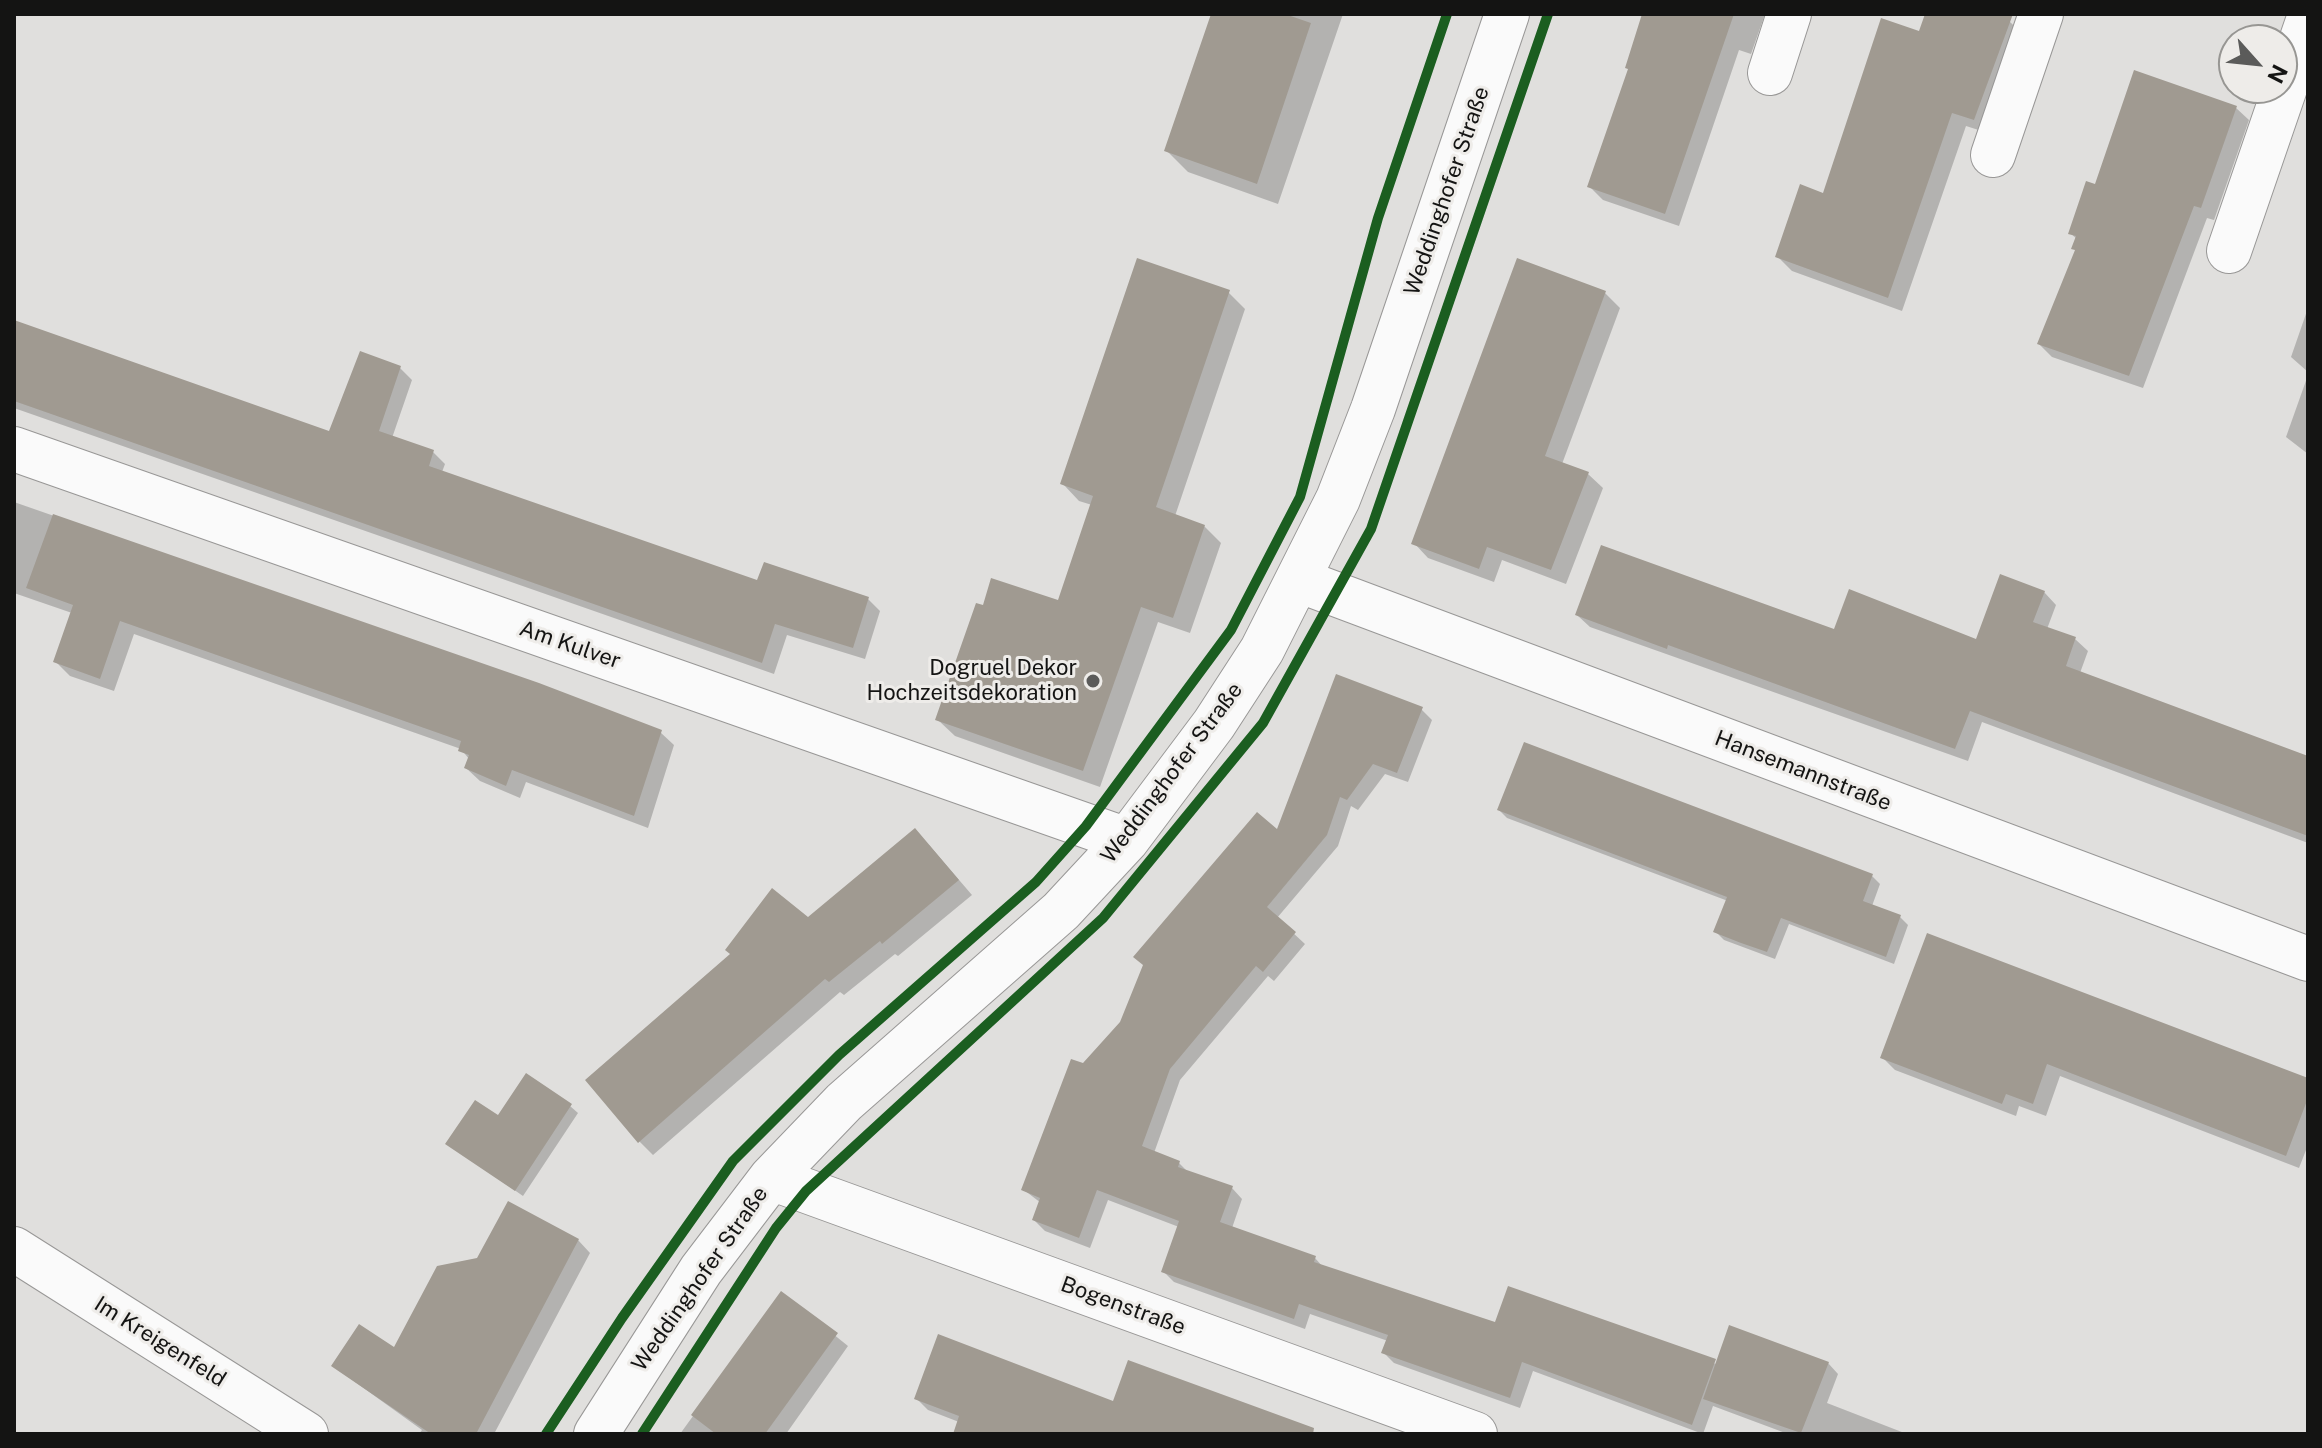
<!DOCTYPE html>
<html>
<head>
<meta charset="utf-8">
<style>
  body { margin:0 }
  #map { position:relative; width:2322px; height:1448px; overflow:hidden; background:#e0dfdd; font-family:"Public Sans",sans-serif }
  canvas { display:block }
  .frame { position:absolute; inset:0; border:16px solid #141413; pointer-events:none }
  .north { position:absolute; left:2218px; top:24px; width:80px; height:80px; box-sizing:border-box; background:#eeece9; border:2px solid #979693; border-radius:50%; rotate:117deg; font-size:22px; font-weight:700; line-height:32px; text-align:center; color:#141413 }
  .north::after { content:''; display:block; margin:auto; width:28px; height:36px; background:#5b5b5a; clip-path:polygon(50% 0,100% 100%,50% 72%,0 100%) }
</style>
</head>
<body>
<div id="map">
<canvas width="2322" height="1448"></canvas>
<div class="frame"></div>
<div class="north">N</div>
</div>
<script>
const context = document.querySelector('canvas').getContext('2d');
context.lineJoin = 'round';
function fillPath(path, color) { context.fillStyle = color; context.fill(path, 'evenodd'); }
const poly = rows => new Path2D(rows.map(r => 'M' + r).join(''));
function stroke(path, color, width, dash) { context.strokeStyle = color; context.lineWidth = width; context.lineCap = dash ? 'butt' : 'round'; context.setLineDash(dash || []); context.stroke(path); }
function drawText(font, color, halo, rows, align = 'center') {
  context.font = font + ' "Public Sans",sans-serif'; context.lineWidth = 6; context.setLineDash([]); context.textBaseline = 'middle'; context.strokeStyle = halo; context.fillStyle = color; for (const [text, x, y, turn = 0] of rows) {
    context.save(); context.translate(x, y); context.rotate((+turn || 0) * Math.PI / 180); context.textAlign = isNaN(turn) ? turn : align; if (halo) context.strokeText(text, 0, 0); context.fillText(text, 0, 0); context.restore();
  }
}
fillPath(poly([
  [1213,14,1343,14,1278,204,1188,172,1167,151],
  [1645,14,1765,14,1751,54,1739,50,1679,226,1603,200,1589,186,1630,70],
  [1927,14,1989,14,2010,22,2024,35,1988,133,1966,126,1902,311,1792,271,1778,257,1824,195,1920,33],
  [2235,107,2249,120,2214,220,2207,218,2143,388,2052,357,2039,344,2077,252,2077,239,2070,233,2096,186],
  [1228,292,1245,309,1175,516,1204,526,1221,543,1190,633,1158,622,1100,787,955,736,938,720,985,607,1060,602,1092,505,1079,501,1063,484],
  [1605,293,1620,308,1562,464,1588,474,1603,488,1566,584,1502,560,1494,582,1428,558,1414,543],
  [2308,308,2308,372,2291,357],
  [14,322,330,433,400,368,412,380,392,438,433,452,445,464,442,472,759,583,868,599,880,611,865,659,787,635,774,674,14,408],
  [2308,375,2308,454,2286,437],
  [14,502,539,685,660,732,674,745,648,828,526,782,520,798,480,781,466,768,469,759,461,749,134,634,114,691,70,676,56,662,72,613,14,593],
  [2044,592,2056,605,2047,629,2075,639,2088,651,2080,673,2308,758,2308,843,1982,722,1968,761,1590,627,1577,615,1977,641],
  [1421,709,1432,720,1408,782,1385,774,1358,810,1351,806,1338,846,1277,918,1305,944,1274,981,1268,976,1180,1080,1154,1153,1179,1163,1188,1172,1232,1188,1242,1199,1232,1228,1315,1258,1323,1267,1496,1325,1717,1364,1828,1363,1838,1374,1827,1403,1907,1434,1788,1434,1713,1406,1703,1434,1533,1371,1520,1408,1394,1363,1383,1352,1388,1341,1310,1314,1305,1329,1174,1282,1163,1271,1179,1227,1108,1200,1090,1248,1045,1231,1034,1220,1041,1203,1024,1190,1084,1066,1278,832],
  [1499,810,1872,876,1880,884,1872,906,1900,917,1908,925,1894,964,1789,924,1775,959,1724,940,1716,932,1728,901,1507,818],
  [929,845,972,895,898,956,895,954,844,995,840,992,653,1155,639,1141,808,920],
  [1928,936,2308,1080,2308,1145,2299,1168,2060,1076,2046,1116,2019,1106,2016,1116,1895,1070,1882,1057],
  [570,1106,578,1113,523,1196,448,1144,498,1118],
  [578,1240,590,1253,494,1434,419,1434,422,1430,333,1366,395,1350],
  [782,1293,848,1346,786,1434,680,1434],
  [916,1398,1114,1404,1271,1434,955,1434,959,1422,928,1410]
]), '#0003');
fillPath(poly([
  [1211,14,1285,14,1311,23,1257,184,1164,151],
  [1642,14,1734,14,1665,214,1587,187,1628,69,1625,68],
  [1925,14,2013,14,1974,120,1952,113,1888,298,1775,257,1800,184,1823,193,1881,18,1919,31],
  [2134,70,2237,106,2201,208,2194,206,2129,376,2037,344,2075,250,2071,249,2076,236,2068,234,2086,181,2095,184],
  [1137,258,1230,290,1156,507,1205,525,1173,618,1141,607,1083,771,935,720,976,603,983,605,991,578,1058,600,1093,496,1060,484],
  [1517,258,1606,291,1545,456,1589,472,1551,570,1487,547,1479,569,1411,544],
  [14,320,329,431,360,351,401,366,379,431,434,450,429,466,757,580,764,562,869,597,853,648,775,624,762,663,14,401],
  [53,514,539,683,662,730,634,816,512,770,506,786,464,768,469,755,458,751,461,741,120,621,100,679,53,662,73,605,26,588],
  [1601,545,1834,629,1849,589,1976,639,2000,574,2045,591,2033,622,2076,637,2066,666,2308,756,2308,836,1970,711,1955,749,1668,645,1667,649,1575,615],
  [1336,674,1423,707,1397,773,1373,764,1347,800,1340,797,1327,835,1267,907,1296,932,1263,972,1256,966,1170,1069,1142,1146,1180,1161,1178,1167,1233,1186,1220,1222,1316,1256,1314,1262,1495,1322,1508,1286,1716,1359,1692,1425,1522,1362,1510,1398,1381,1353,1388,1335,1299,1304,1294,1319,1161,1272,1179,1221,1097,1190,1079,1238,1032,1220,1040,1198,1021,1190,1071,1059,1083,1063,1120,1022,1143,965,1133,957,1257,812,1277,829],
  [1524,742,1873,874,1863,901,1901,915,1886,957,1781,918,1767,952,1741,943,1713,932,1727,897,1497,810],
  [915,828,959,880,882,944,880,941,829,982,825,979,638,1143,585,1080,730,954,725,950,772,888,808,917],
  [1927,933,2308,1078,2308,1098,2286,1156,2047,1064,2033,1104,2006,1094,2002,1104,1880,1058],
  [526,1073,572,1104,515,1191,445,1144,475,1100,498,1115],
  [508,1201,579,1239,476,1434,431,1434,331,1366,359,1324,394,1347,437,1266,477,1258],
  [781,1291,838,1333,765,1434,716,1434,691,1415],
  [1729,1325,1829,1362,1801,1433,1703,1399],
  [938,1334,1113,1401,1128,1360,1314,1428,1313,1434,953,1434,959,1416,914,1399]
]), '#a09a91');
const minor = poly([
  [1770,73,1789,14],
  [1993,155,2041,14],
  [2229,251,2308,21],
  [14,449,1127,840],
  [1298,580,2308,959],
  [771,1178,1475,1434],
  [14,1249,306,1434],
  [596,1434,701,1270,771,1178,844,1102,1061,911,1127,840,1214,724,1262,650,1338,499,1373,409,1507,14]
]);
stroke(minor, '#989796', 46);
stroke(minor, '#fafafa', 44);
stroke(poly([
  [546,1434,622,1318,733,1161,839,1055,1036,882,1086,826,1231,630,1300,497,1378,218,1447,14],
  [642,1434,776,1228,806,1191,1103,918,1263,723,1371,529,1548,14]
]), '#1b5e20', 10);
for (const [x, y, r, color] of [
  [1093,681,8,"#5b5b5a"]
]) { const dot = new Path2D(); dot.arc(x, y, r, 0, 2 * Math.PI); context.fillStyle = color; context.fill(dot); stroke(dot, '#eeece9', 3); }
drawText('22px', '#141413', '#eeece9', [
  ["Weddinghofer Straße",1447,191,-71],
  ["Am Kulver",570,645,19],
  ["Hansemannstraße",1803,771,21],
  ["Weddinghofer Straße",1172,773,-53],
  ["Weddinghofer Straße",700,1279,-55],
  ["Bogenstraße",1123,1306,20],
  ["Im Kreigenfeld",160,1342,32]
]);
drawText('22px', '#141413', '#eeece9', [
  ["Dogruel Dekor",1077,668],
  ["Hochzeitsdekoration",1077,693]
], 'right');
</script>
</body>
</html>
